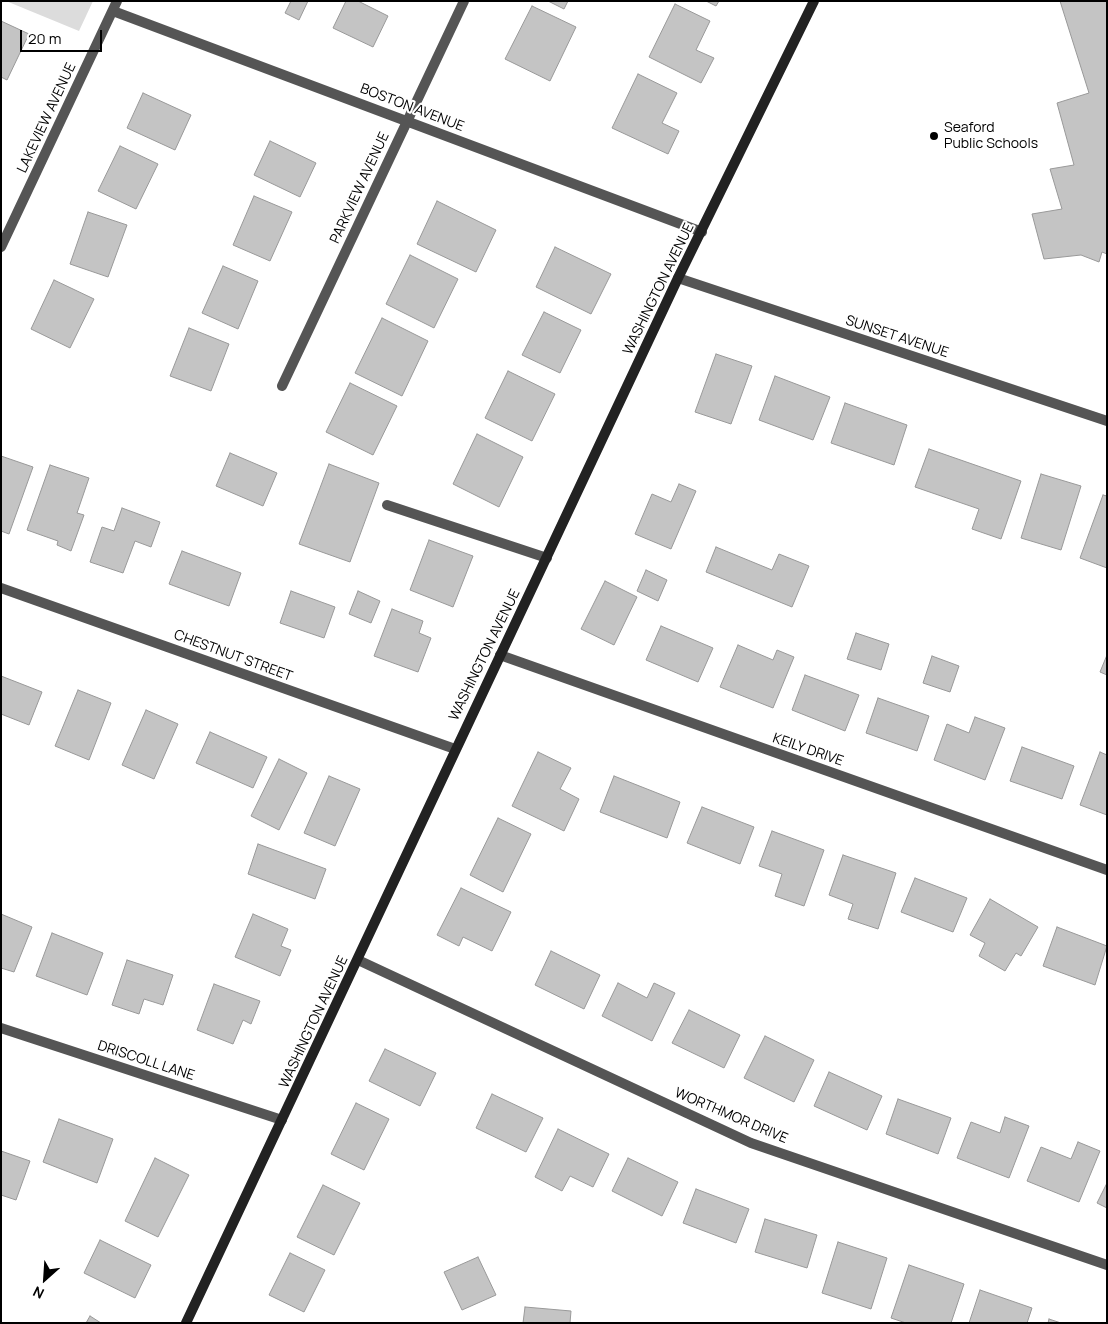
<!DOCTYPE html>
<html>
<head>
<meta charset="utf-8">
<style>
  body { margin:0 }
  #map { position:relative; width:1108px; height:1324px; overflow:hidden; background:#fff; font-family:Manrope,sans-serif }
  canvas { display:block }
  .frame { position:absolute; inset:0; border:2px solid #000; pointer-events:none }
  .north { position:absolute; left:20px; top:1254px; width:50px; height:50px; -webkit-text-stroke:4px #fff; paint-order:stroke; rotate:206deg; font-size:14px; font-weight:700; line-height:20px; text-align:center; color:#000 }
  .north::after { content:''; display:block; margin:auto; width:18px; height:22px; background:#000; clip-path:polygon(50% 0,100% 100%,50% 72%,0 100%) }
  .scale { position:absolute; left:20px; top:30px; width:82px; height:22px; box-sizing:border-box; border:2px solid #000; border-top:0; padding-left:6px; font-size:15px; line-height:18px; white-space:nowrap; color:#000; -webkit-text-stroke:4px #fff; paint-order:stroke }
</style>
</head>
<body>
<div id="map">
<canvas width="1108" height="1324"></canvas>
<div class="frame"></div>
<div class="north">N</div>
<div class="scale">20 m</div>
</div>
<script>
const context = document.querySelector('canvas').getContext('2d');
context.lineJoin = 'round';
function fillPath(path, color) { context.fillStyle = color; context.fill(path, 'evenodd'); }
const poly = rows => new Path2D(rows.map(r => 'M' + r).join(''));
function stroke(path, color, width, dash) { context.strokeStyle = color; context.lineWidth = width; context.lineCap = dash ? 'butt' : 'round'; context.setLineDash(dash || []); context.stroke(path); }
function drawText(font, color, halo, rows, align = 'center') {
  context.font = font + ' Manrope,sans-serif'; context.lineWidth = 4; context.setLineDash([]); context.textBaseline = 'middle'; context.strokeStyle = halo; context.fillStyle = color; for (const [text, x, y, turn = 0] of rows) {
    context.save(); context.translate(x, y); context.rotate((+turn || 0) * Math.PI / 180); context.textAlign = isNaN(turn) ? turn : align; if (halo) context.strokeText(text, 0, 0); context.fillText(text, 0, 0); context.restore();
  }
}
fillPath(poly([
  [6,1,93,1,79,31]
]), '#dcdcdc');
const building = poly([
  [291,1,308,1,299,20,285,13,291,1],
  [346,1,358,1,388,16,373,47,333,28,346,1],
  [548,1,568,1,564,9,548,1],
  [706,1,719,1,716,6,706,1],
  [1060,1,1107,1,1107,254,1102,252,1099,262,1081,255,1044,259,1032,214,1062,209,1050,169,1074,165,1057,103,1089,93,1060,1],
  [675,4,710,21,696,50,714,58,701,83,649,57,675,4],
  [532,6,576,27,550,81,505,59,532,6],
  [1,21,29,34,7,80,1,77,1,21],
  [638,74,677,93,662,123,679,131,668,154,612,128,638,74],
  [143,93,191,115,175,150,127,128,143,93],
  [270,141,316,163,300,197,254,175,270,141],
  [120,146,158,164,136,209,98,191,120,146],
  [254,196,292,212,270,261,233,245,254,196],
  [437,201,496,230,476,272,417,244,437,201],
  [88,212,127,225,108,277,70,264,88,212],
  [555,247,611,274,591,314,536,287,555,247],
  [410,255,458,279,434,328,386,304,410,255],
  [223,266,258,281,238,329,202,313,223,266],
  [54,280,94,299,70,348,31,329,54,280],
  [544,312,581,330,560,373,522,355,544,312],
  [382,318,428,341,402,396,355,373,382,318],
  [189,328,229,344,211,391,170,376,189,328],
  [716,354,752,366,731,424,695,412,716,354],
  [508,371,555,394,532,441,485,418,508,371],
  [775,376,830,397,813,440,759,420,775,376],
  [350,383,397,406,373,455,326,432,350,383],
  [845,403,907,425,894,465,831,443,845,403],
  [477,434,523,457,499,507,453,484,477,434],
  [929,449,1021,481,1001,539,972,529,979,509,915,487,929,449],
  [230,453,277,473,263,506,216,486,230,453],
  [1,456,33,467,9,534,1,531,1,456],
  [329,464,379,483,350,562,299,544,329,464],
  [50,465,89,478,77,513,84,515,71,551,57,545,58,541,27,530,50,465],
  [1041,474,1081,486,1061,550,1021,538,1041,474],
  [679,484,696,491,671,549,635,534,652,494,671,502,679,484],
  [1103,495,1107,496,1107,568,1080,558,1103,495],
  [122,508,160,522,151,547,135,541,123,573,90,562,102,527,114,531,122,508],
  [429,540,473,556,453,607,410,590,429,540],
  [716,547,772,570,779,554,809,566,792,607,706,572,716,547],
  [182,551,241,573,229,606,169,584,182,551],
  [646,570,667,580,658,601,637,591,646,570],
  [605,581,637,597,614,645,581,629,605,581],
  [291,591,335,607,324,638,280,623,291,591],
  [358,591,380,601,371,623,349,614,358,591],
  [392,609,423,621,419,633,431,638,418,672,374,656,392,609],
  [661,626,713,648,698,682,646,660,661,626],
  [856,633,889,644,881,670,847,659,856,633],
  [738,645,773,660,777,650,794,657,773,708,720,687,738,645],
  [1107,655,1107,675,1100,672,1107,655],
  [932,656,959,666,950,692,923,683,932,656],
  [805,675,859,695,845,731,792,710,805,675],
  [1,676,42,692,29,725,1,714,1,676],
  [78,690,111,703,89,760,55,746,78,690],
  [878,698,929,716,917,751,866,733,878,698],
  [146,710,178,724,154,779,122,765,146,710],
  [975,717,1005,728,985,780,934,760,947,724,969,733,975,717],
  [210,732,267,757,253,788,196,763,210,732],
  [1022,747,1074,766,1062,799,1010,781,1022,747],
  [538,752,571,768,560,789,579,799,564,831,512,806,538,752],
  [1100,752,1107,755,1107,815,1080,805,1100,752],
  [279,759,307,773,279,830,251,816,279,759],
  [329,776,360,789,335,846,304,833,329,776],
  [614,776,680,802,667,838,600,812,614,776],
  [702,807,754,827,740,864,687,843,702,807],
  [498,818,531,834,503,892,470,875,498,818],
  [772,831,824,850,804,906,775,896,782,874,759,866,772,831],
  [258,844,326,869,315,899,248,874,258,844],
  [843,855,896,873,878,929,848,919,853,904,829,895,843,855],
  [915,878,967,898,953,932,901,912,915,878],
  [461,888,511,912,492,951,463,937,459,946,437,935,461,888],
  [990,899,1038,927,1021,956,1016,953,1005,971,979,956,985,943,970,935,990,899],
  [1,914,32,927,14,972,1,968,1,914],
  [253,914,288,929,281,946,291,950,280,976,235,957,253,914],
  [1057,927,1107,946,1095,985,1043,966,1057,927],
  [52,933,103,953,87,995,36,976,52,933],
  [551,951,600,975,584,1009,535,985,551,951],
  [127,960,173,975,163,1005,144,999,139,1014,112,1005,127,960],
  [618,983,647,998,654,983,675,993,652,1041,602,1016,618,983],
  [214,984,260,1001,251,1024,243,1020,233,1044,197,1030,214,984],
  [689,1010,740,1035,724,1068,672,1043,689,1010],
  [765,1036,814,1060,794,1102,744,1078,765,1036],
  [385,1049,436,1073,420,1106,369,1081,385,1049],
  [829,1072,882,1096,867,1130,814,1106,829,1072],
  [492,1094,543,1118,526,1152,476,1128,492,1094],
  [898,1099,951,1118,938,1154,886,1134,898,1099],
  [356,1103,389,1119,364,1170,331,1154,356,1103],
  [1005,1117,1029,1126,1009,1178,957,1158,971,1122,1000,1133,1005,1117],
  [59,1119,113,1139,97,1183,43,1162,59,1119],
  [558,1129,609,1154,593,1187,570,1176,562,1191,535,1177,558,1129],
  [1078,1142,1100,1151,1079,1202,1027,1181,1041,1147,1071,1159,1078,1142],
  [1,1151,30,1161,16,1200,1,1195,1,1151],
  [155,1158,189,1175,158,1237,125,1221,155,1158],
  [628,1158,678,1182,662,1216,612,1191,628,1158],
  [1107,1183,1107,1208,1097,1203,1107,1183],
  [323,1185,360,1203,334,1255,297,1237,323,1185],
  [696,1189,749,1209,736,1243,683,1223,696,1189],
  [765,1219,817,1235,807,1268,755,1252,765,1219],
  [100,1240,151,1265,135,1298,84,1273,100,1240],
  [838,1242,887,1258,871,1309,822,1293,838,1242],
  [290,1253,325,1270,304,1312,269,1295,290,1253],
  [478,1257,496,1295,462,1310,444,1272,478,1257],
  [909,1265,964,1284,951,1323,906,1323,891,1318,909,1265],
  [980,1290,1032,1308,1027,1323,969,1323,980,1290],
  [525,1307,571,1311,570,1323,523,1323,525,1307],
  [90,1316,101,1323,86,1323,90,1316],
  [1049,1319,1061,1323,1048,1323,1049,1319]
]);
fillPath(building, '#c4c4c4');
stroke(building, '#999', 1);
stroke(poly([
  [387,505,547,558]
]), '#555', 10);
stroke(poly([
  [113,11,702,232],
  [1,247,117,1],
  [678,278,1107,421],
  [282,386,464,1],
  [1,588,455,749],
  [500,655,1107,870],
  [358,960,751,1143,1107,1265],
  [1,1028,282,1120]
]), '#555', 10);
stroke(poly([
  [186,1323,678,278,814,1]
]), '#222', 10);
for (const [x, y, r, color] of [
  [934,136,5,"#000"]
]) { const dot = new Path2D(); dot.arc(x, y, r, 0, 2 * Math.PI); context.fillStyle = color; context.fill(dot); stroke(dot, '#fff', 2); }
drawText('14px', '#000', '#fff', [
  ["BOSTON AVENUE",412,108,21],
  ["LAKEVIEW AVENUE",47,118,-65],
  ["PARKVIEW AVENUE",360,188,-65],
  ["WASHINGTON AVENUE",659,289,-64],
  ["SUNSET AVENUE",897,337,18],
  ["WASHINGTON AVENUE",485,655,-64],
  ["CHESTNUT STREET",233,656,20],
  ["KEILY DRIVE",808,750,19],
  ["WASHINGTON AVENUE",314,1022,-65],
  ["DRISCOLL LANE",146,1061,18],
  ["WORTHMOR DRIVE",731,1116,23]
]);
drawText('14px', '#000', '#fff', [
  ["Seaford",944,128],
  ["Public Schools",944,144]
], 'left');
</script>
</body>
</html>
